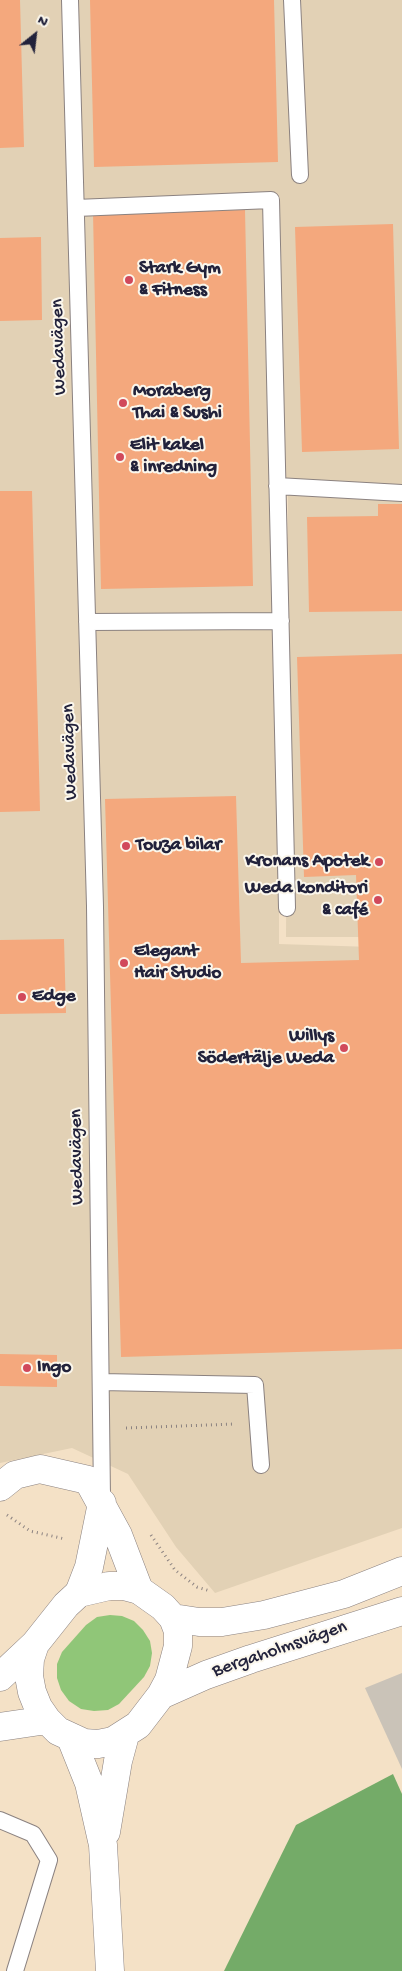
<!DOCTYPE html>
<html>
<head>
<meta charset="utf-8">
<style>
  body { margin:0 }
  #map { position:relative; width:402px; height:1971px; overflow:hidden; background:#f4e1c6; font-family:"Gochi Hand",sans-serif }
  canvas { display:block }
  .north { position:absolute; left:10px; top:10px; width:50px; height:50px; -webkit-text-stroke:4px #fbf7ec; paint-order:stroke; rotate:29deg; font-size:14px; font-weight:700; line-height:20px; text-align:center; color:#22223b }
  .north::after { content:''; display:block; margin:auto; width:18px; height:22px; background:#22223b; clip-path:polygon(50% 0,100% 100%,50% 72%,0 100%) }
</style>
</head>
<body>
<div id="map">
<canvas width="402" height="1971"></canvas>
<div class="north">N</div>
</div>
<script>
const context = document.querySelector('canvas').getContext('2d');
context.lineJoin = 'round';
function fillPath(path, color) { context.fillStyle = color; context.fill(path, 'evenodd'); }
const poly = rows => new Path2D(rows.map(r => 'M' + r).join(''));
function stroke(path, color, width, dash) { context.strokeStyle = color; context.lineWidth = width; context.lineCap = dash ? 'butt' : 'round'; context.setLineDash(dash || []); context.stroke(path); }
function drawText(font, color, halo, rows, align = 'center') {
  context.font = font + ' "Gochi Hand",sans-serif'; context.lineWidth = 4; context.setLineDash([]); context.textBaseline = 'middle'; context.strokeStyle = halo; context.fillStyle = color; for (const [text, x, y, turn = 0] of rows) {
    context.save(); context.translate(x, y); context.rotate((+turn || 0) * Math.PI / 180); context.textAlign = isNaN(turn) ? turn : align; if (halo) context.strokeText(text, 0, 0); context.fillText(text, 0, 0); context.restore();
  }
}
fillPath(poly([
  [0,0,402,0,402,485,279,481,279,944,402,948,402,1528,215,1593,176,1547,128,1474,72,1448,0,1463],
  [288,490,402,497,402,937,286,937]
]), '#e2d1b5');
fillPath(poly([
  [402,1673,402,1769,365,1688]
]), '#cac3b8');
fillPath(poly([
  [110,1615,122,1616,134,1621,143,1630,150,1641,152,1653,150,1666,144,1677,119,1704,108,1710,94,1711,81,1709,69,1701,61,1690,57,1678,57,1664,62,1652,86,1625,97,1617]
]), '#90c678');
fillPath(poly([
  [393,1774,402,1794,402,1971,224,1971,296,1825]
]), '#74ab68');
fillPath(poly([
  [0,0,20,0,24,147,0,148],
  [90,0,274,0,278,162,94,167],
  [245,210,253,586,101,589,93,213],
  [393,224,399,449,302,452,295,227],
  [41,237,42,320,0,321,0,238],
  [0,491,32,491,40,811,0,812],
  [378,504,402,504,402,611,309,612,307,517,378,516],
  [402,654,402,1349,121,1357,105,799,236,796,241,963,359,960,356,875,304,877,297,657],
  [64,939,66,1013,0,1014,0,940],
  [0,1354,57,1355,57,1387,0,1386]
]), '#f4a87d');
const service = poly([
  [70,0,95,906,102,1498],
  [292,0,300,175],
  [76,208,271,200,287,908],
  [277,486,402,493],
  [87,622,281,621],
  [101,1382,255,1385,261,1465],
  [0,1820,33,1834,49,1860,15,1971]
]);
const minor = poly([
  [0,1487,15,1475,40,1469,88,1480,118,1535,139,1590],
  [79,1593,89,1567,102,1503]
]);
const secondary = poly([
  [109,1586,124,1586,139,1590,163,1607,173,1618,178,1631,178,1646,169,1680,161,1695,138,1725,113,1741,98,1744,84,1743,58,1731,47,1720,38,1707,32,1692,29,1676,30,1659,35,1644,66,1605,79,1593,109,1586],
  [173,1618,199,1622,222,1622,264,1615,344,1594,402,1571],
  [0,1677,35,1644],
  [161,1695,206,1675,251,1659,402,1611],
  [0,1727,47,1720],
  [71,1738,89,1783,103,1845,110,1971],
  [106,1832,118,1761,125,1735]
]);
stroke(service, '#8b8280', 18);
stroke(minor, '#8b8280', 29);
stroke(secondary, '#8b8280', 29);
stroke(poly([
  [126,1428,235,1424],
  [7,1515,30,1531,65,1539],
  [151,1535,175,1570,197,1587,210,1591]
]), '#8b8280', 3, [1, 4]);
stroke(service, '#fff', 16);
stroke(minor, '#fff', 28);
stroke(secondary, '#fff', 28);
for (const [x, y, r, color] of [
  [129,280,5,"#d1495b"],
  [123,403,5,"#d1495b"],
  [120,457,5,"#d1495b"],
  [126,846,5,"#d1495b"],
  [379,862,5,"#d1495b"],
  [378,900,5,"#d1495b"],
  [124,963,5,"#d1495b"],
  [22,997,5,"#d1495b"],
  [344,1048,5,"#d1495b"],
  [27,1368,5,"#d1495b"]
]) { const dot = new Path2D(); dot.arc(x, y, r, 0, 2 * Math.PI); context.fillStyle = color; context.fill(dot); stroke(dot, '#fbf7ec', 2); }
drawText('bold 19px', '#22223b', '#fbf7ec', [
  ["Stark Gym",139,269],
  ["& Fitness",139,291],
  ["Moraberg",133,392],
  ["Thai & Sushi",133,414],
  ["Elit kakel",130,446],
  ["& inredning",130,468],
  ["Touza bilar",136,846],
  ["Kronans Apotek",369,862,"right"],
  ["Weda konditori",368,889,"right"],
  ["& café",368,911,"right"],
  ["Elegant",134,952],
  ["Hair Studio",134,974],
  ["Edge",32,997],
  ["Willys",334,1037,"right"],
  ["Södertälje Weda",334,1059,"right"],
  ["Ingo",37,1368]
], 'left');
drawText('19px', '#22223b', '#fbf7ec', [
  ["Wedavägen",60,347,-92],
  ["Wedavägen",71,752,-92],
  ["Wedavägen",78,1157,-91],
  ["Bergaholmsvägen",280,1650,-19]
]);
</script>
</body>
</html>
